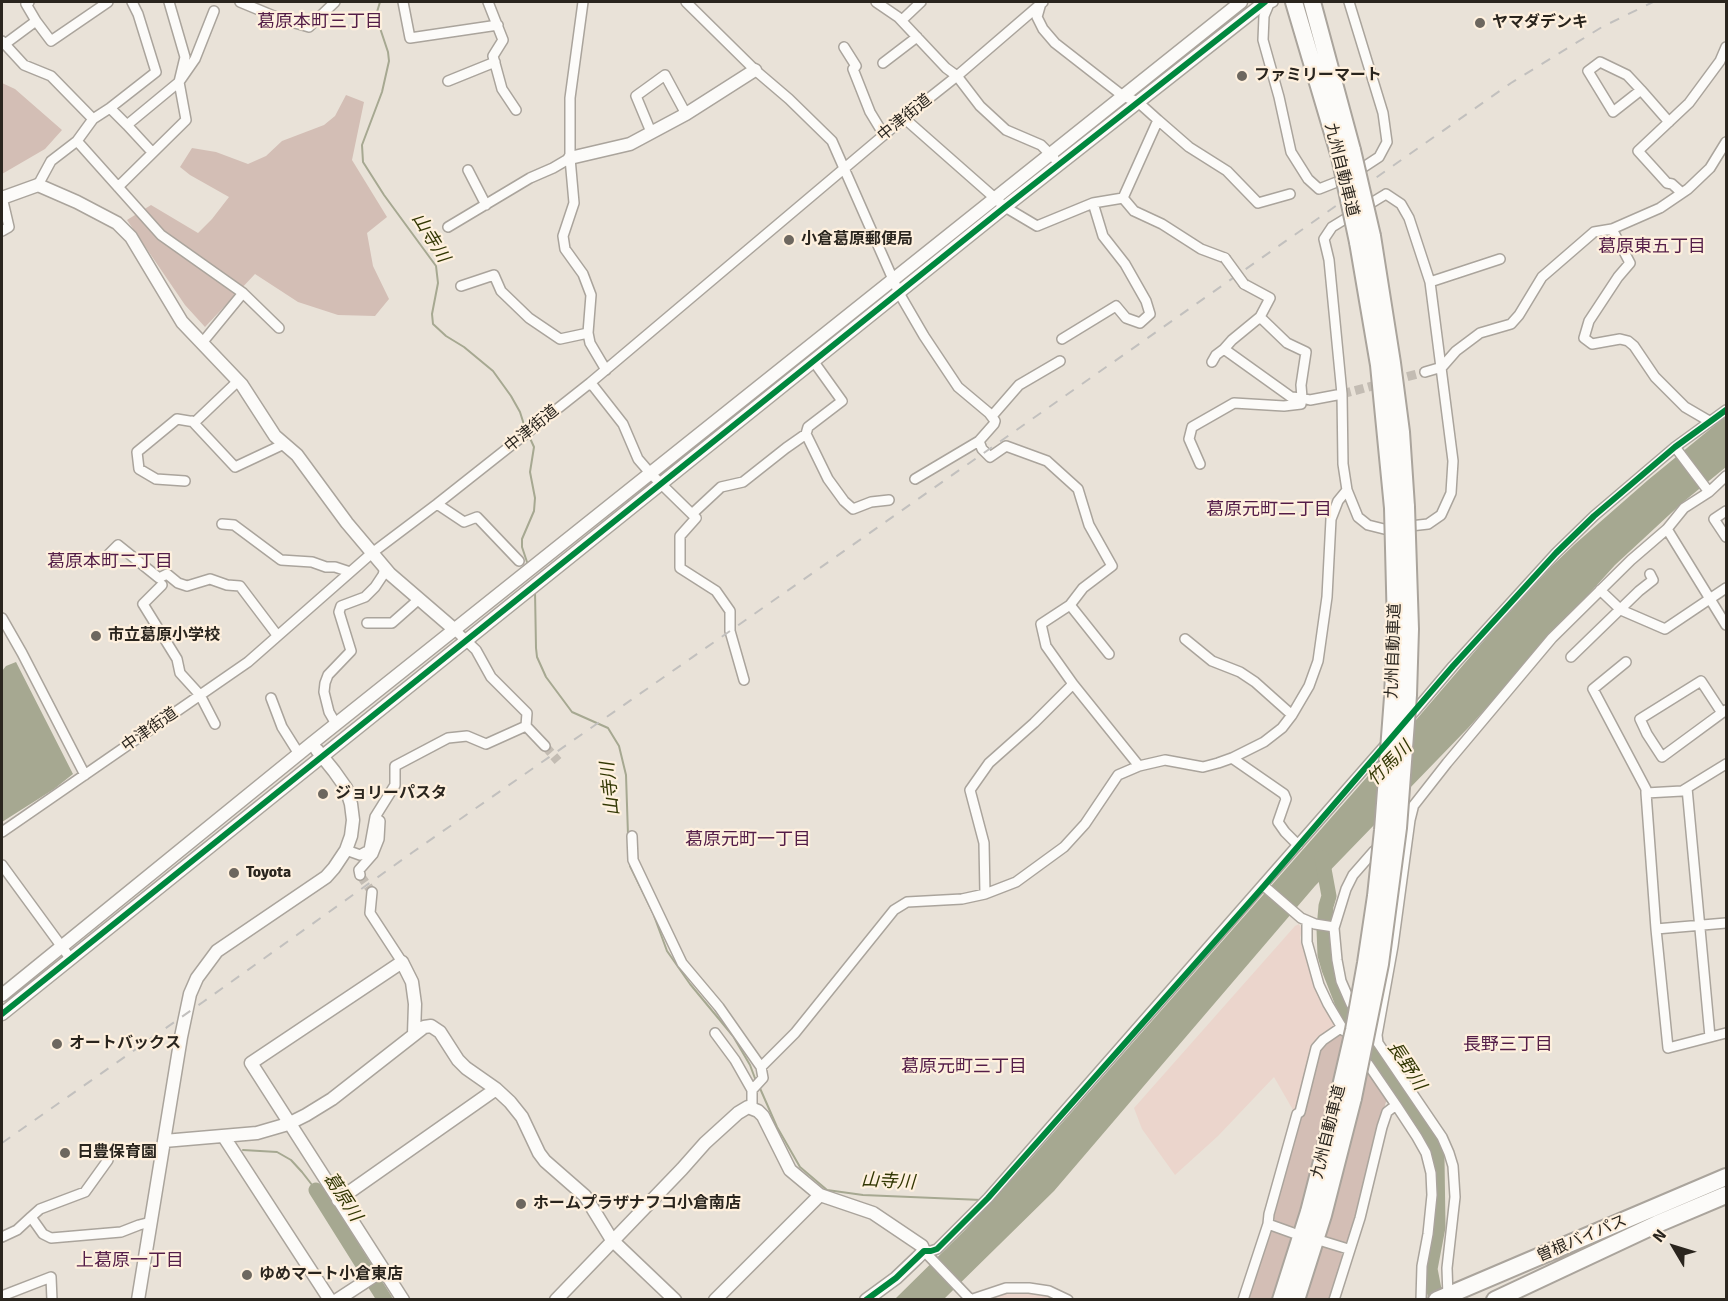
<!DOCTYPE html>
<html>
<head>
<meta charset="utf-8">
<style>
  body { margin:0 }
  #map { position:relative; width:1728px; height:1301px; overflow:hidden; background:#e9e2d8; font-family:Signika,sans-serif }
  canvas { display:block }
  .frame { position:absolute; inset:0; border:3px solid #2a251e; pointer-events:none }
  .north { position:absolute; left:1644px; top:1217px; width:60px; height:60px; -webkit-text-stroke:4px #fef0de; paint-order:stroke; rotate:308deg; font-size:16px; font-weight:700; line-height:24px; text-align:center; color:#2a251e }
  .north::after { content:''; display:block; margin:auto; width:21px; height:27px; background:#2a251e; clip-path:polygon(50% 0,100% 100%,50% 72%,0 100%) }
</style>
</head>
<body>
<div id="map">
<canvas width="1728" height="1301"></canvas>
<div class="frame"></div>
<div class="north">N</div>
</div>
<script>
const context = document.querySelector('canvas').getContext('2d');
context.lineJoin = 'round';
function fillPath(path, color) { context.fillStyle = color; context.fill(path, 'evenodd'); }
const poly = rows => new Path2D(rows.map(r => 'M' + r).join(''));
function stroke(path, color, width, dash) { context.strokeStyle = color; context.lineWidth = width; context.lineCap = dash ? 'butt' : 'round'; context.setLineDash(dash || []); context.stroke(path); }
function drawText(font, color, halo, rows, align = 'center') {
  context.font = font + ' Signika,"Noto Sans JP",sans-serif'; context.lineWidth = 4.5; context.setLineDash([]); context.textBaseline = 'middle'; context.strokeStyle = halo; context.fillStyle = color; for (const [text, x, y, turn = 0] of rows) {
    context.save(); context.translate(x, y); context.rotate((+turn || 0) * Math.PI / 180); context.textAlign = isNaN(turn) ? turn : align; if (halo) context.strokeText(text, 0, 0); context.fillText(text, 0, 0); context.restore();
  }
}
fillPath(poly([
  [1299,924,1302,930,1300,938,1309,969,1318,991,1337,1024,1320,1039,1297,1111,1293,1110,1274,1077,1218,1136,1175,1175,1142,1129,1134,1108,1295,926],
  [1019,1291,1048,1295,1061,1300,983,1300,998,1293]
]), '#ebd5cc');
fillPath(poly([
  [2,83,15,89,62,130,45,149,2,174],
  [346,95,364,102,352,160,387,217,367,233,373,266,389,299,375,316,338,315,298,302,255,274,205,327,185,305,127,220,151,205,198,233,212,219,229,197,190,175,180,167,192,148,216,152,248,164,266,156,282,141,324,125,335,116],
  [1343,1033,1345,1036,1317,1151,1291,1242,1272,1299,1245,1300,1270,1230,1273,1230,1275,1222,1273,1214,1293,1146,1318,1050,1329,1039],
  [1367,1066,1389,1100,1386,1102,1382,1115,1368,1173,1350,1238,1345,1243,1338,1242,1343,1258,1333,1292,1329,1299,1303,1300]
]), '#d3beb5');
fillPath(poly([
  [1726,416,1726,467,1682,503,1615,565,1469,727,1315,886,1054,1191,944,1299,894,1300,964,1231,1025,1165,1367,777,1494,629,1552,566,1575,544,1648,480],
  [16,662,73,774,54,789,2,822,2,671,6,666]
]), '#a6a891');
stroke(poly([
  [380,2,377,12,377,19,388,52,389,61,382,92,362,145,363,162,384,195,436,266,438,283,432,314,433,324,446,336,464,347,493,371,511,396,520,412,526,431],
  [528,565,522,547,522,539,534,511,535,498,530,472,534,447,529,436],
  [535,591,536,648,537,657,546,677,572,712,608,728,619,746,626,775,628,835],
  [630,861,630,866,653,913,667,951,690,984,733,1036,750,1065,756,1081],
  [759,1086,777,1127,800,1167,827,1190,863,1195,982,1200],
  [243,1150,277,1152,291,1160,302,1172,316,1190]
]), '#a6a891', 2);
stroke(poly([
  [1322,858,1329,896,1326,906,1324,929,1325,955,1329,969,1342,1002,1354,1024,1406,1102,1433,1145,1437,1158,1438,1227,1430,1269,1436,1300],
  [316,1190,385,1300]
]), '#a6a891', 15);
stroke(poly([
  [1342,394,1425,372],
  [545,746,558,761],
  [360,875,372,892]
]), '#c3bcb3', 9, [9, 4.5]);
const street = poly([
  [240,2,281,19,309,27,335,2],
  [403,2,410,38,498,25],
  [488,2,503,40,493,56,502,89,516,110],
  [583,2,570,98,570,158,574,203,563,236,565,249,583,274,591,295,588,333,590,343,606,370],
  [686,2,755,70,789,99,832,141,899,293,924,336,958,387,989,413,995,421,994,424,979,441,982,449,990,457,1006,446,1047,461,1078,489,1089,525,1112,566,1083,588,1070,605,1041,624,1046,646,1073,684,1139,766],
  [876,2,898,17,946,68,957,76,980,106,1006,130,1041,145,1054,158],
  [1273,2,1269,4,1264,16,1263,40,1279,97,1291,152,1308,179,1319,189,1347,178,1379,157,1387,142,1383,113,1349,2],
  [1041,3,1037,17,1043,29,1055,43,1123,96,1138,102,1158,120,1123,198],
  [902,20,921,2],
  [36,21,51,41,108,2],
  [2,41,24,65,51,76,93,119],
  [5,44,36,21,26,4,29,2],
  [844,47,856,66,853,69,870,112,884,135],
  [883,63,917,37],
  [448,81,495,62],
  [1641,90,1613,112,1588,71,1600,62,1627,75,1641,90,1669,122],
  [110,108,127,125,179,82,195,59,214,11],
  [904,118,1005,207,1037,226,1093,203,1123,198,1134,211,1162,224,1201,249,1225,258],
  [1158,120,1189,147,1227,171,1258,203,1290,194],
  [127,125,152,152],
  [651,132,636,96,665,75,686,114],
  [77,141,161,235,243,293,279,328],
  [468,170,486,205],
  [38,185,51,161,77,141,93,119,110,108,156,72,138,14,132,2],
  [118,187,186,120,179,82,185,57,169,2],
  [1682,193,1672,184,1667,183,1638,151,1689,103,1720,61,1726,47],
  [1386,194,1401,204,1409,218,1430,282,1453,461,1451,493,1441,515,1428,524,1384,529,1368,525,1358,517,1347,490,1343,464,1342,394,1329,260,1324,239,1332,227,1386,194],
  [2,197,9,227,2,231],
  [448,227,530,178,553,168,570,158],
  [1612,229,1630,263,1618,277,1589,321,1584,338,1592,344,1620,339,1628,341,1634,346,1655,377,1685,407,1709,421],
  [1430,282,1500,259],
  [1244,284,1270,298,1260,317,1287,343,1306,352,1301,385,1302,398,1310,400,1342,394],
  [461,286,494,275,501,291,529,318,560,339,588,333],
  [1062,339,1116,306,1126,318,1140,323,1150,314,1146,301,1125,264,1103,236,1093,203],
  [202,343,243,293],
  [1212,362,1216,355,1224,349],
  [1425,372,1442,367,1456,351,1480,333,1511,324,1519,315,1542,277,1594,232,1612,229,1660,208,1688,189,1710,168,1726,142],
  [590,383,594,387,623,424,638,459,651,474,696,518,680,536,680,568,716,591,730,611,730,631,744,680],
  [992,416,1019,385,1060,361],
  [192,421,235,467,284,444],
  [806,434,828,479,844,501,853,509,871,502,889,500],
  [1675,447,1709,492],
  [1200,464,1189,439,1192,427,1234,403,1284,406,1301,404,1302,398,1291,397,1224,349,1232,340,1260,317],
  [915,479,979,441],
  [185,481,156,479,139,469,137,452,177,419,195,422,238,381],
  [437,504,464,522,477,517,519,561],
  [1726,511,1714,519,1726,537],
  [692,514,721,487,743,482,786,448,806,434,808,427,842,401,814,362],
  [222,524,234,525,281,560,312,562,326,567,335,567,350,572],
  [1667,529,1726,625],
  [106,557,118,545,159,578,167,574,178,583,187,586,210,579,227,585,240,586,277,635],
  [162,585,143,604,177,659,180,673,200,695,215,724],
  [1600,590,1621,610,1665,629,1726,588],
  [1070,605,1109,654],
  [2,618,22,653,85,775],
  [367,623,392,623,418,600],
  [455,630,476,650,491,677,527,713,526,726,545,746],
  [1185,639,1212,661,1240,672,1255,682,1292,715],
  [1571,657,1639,591,1653,580,1650,574],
  [1626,662,1593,689,1646,789,1646,793],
  [271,698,282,727,299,754],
  [1722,713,1701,681,1640,719,1647,734,1662,757,1726,710],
  [1408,719,1453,666,1556,553,1594,516,1675,447,1726,410],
  [336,724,329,712,324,692,325,683,328,675,351,651,339,612,341,606,365,597,375,587,383,575,385,568],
  [1232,758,1284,794,1286,799,1278,822,1285,832,1298,845],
  [1726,764,1682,791,1646,793,1656,929,1668,1048,1726,1033],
  [1687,788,1710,1037],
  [1407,814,1447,763,1552,638,1631,560,1667,529,1684,508,1709,492,1726,476],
  [2,832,248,662,372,553,437,504,590,383,904,118,957,76,1043,2],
  [632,836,633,860,682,963,719,1007,761,1067,763,1078,752,1090,752,1108],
  [346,850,360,855,369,850,375,817,395,785,395,766,448,738,467,736,486,744,526,726],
  [2,865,70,958],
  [360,875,359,870,373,854,379,839,380,821,375,817],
  [1264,886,1301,918,1315,924,1334,927],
  [372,892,370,913,402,962],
  [985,894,984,843,970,790,989,763,1034,723,1073,684],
  [1307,921,1307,942,1319,985,1328,1004,1344,1031],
  [1656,929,1726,923],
  [1351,1004,1341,981,1337,960,1334,928,1346,889,1353,875,1374,851],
  [715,1033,735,1060,752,1090],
  [1374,1037,1442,1137,1449,1153,1453,1166,1455,1197,1447,1268,1448,1297],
  [1378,1043,1377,1035,1393,946,1410,820,1413,808],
  [761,1067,795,1033,894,910,907,902,962,899,985,894,1016,882,1064,847,1085,824,1118,775,1139,766,1165,760,1203,767,1218,763,1232,758,1264,742,1282,728,1292,715,1309,686,1318,661,1327,597,1331,519,1338,501,1347,490],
  [1396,1105,1417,1137,1426,1153,1431,1173,1432,1195,1428,1234,1422,1266,1421,1300],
  [31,1217,40,1209,85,1192,108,1160],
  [1268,1224,1293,1233],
  [2,1237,17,1230,31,1217,43,1234,51,1238,121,1232,139,1225,151,1222],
  [1322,1241,1348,1249],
  [924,1251,931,1251,937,1249,988,1198,1387,743],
  [924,1251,970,1299],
  [2,1296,51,1277,52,1300],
  [970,1300,1006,1288,1029,1288,1049,1291,1068,1300],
  [1243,1300,1268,1224,1269,1214,1297,1114,1300,1112,1316,1048,1323,1040,1342,1027],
  [1334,1300,1360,1218,1382,1127,1387,1112,1396,1105,1368,1064]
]);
const secondary = poly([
  [570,158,630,144,686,114,755,70],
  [2,198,38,185,77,202,117,223,131,237,182,322,242,385,275,436,297,455,347,523,390,574,455,630],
  [2,995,311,744,1241,2],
  [2,1014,1005,207,1265,2],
  [224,1137,330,1300],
  [164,1141,257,1133,288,1124,306,1115,332,1099,424,1027,431,1026,440,1032,458,1060,466,1068,496,1089,510,1102,522,1117,539,1153,545,1161,585,1196,612,1240,675,1300],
  [338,1200,496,1089],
  [138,1300,181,1037,190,994,197,978,217,951,326,877,334,868,346,850,351,836,353,820,351,804,346,788,334,771,317,750],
  [337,1300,383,1270],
  [403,1300,251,1063,402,962,412,982,415,1004,414,1034],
  [556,1300,682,1169,705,1143,738,1113,748,1107,758,1111,763,1116,790,1170,820,1195,873,1213,922,1246,924,1251,917,1258,896,1278,866,1300],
  [715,1300,820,1195]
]);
const highway = poly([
  [1294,2,1340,157],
  [1312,2,1352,150],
  [1372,236,1392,363,1401,432,1406,507],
  [1358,242,1379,365,1393,508],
  [1281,1300,1309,1212,1339,1095],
  [1296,1300,1323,1215,1353,1098],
  [1437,1300,1726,1177],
  [1495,1300,1657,1224,1726,1195]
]);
stroke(street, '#aaa49c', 12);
stroke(secondary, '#aaa49c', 15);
stroke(highway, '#aaa49c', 20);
stroke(street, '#fcfbf9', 9);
stroke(secondary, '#fcfbf9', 12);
stroke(highway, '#fcfbf9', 16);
stroke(poly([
  [2,1143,203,1002,413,852,730,631,1511,83,1602,27,1653,2]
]), '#c2c0be', 2, [10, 10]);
const streetBridge = poly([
  [1225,258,1244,284]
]);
const highwayBridge = poly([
  [1352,150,1372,236],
  [1340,157,1358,242],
  [1339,1095,1354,1030,1366,963,1376,896,1383,830,1393,697,1396,628,1393,508],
  [1353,1098,1380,964,1398,828,1408,695,1410,629,1406,507]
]);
stroke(streetBridge, '#aaa49c', 12, []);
stroke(highwayBridge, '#aaa49c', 20, []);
stroke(streetBridge, '#fcfbf9', 9);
stroke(highwayBridge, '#fcfbf9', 16);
stroke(poly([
  [2,1014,1005,207,1265,2],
  [866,1300,896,1278,924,1251,931,1251,937,1249,988,1198,1264,886,1453,666,1556,553,1594,516,1675,447,1726,410]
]), '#00873e', 6);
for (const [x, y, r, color] of [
  [1480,23,6,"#6d675f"],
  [1242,76,6,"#6d675f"],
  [789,240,6,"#6d675f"],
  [96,636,6,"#6d675f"],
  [323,794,6,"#6d675f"],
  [234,873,6,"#6d675f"],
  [57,1044,6,"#6d675f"],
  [65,1153,6,"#6d675f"],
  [521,1204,6,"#6d675f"],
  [247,1275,6,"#6d675f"]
]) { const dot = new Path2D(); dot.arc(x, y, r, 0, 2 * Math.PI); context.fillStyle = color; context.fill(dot); stroke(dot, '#fef0de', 2); }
drawText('bold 16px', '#2a251e', '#fef0de', [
  ["ヤマダデンキ",1492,23],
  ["ファミリーマート",1254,76],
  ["小倉葛原郵便局",801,240],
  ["市立葛原小学校",108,636],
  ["ジョリーパスタ",335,794],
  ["Toyota",246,873],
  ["オートバックス",69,1044],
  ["日豊保育園",77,1153],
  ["ホームプラザナフコ小倉南店",533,1204],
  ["ゆめマート小倉東店",259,1275]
], 'left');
drawText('16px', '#2a251e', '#fef0de', [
  ["中津街道",905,118,-39],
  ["九州自動車道",1341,170,76],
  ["中津街道",532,429,-39],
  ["九州自動車道",1394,651,-88],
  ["中津街道",150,730,-35],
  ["九州自動車道",1329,1132,-76],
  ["曽根バイパス",1582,1239,-23]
]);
drawText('18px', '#541d48', '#fef0de', [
  ["葛原本町三丁目",320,22],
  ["葛原東五丁目",1652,247],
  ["葛原元町二丁目",1269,510],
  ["葛原本町二丁目",110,562],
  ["葛原元町一丁目",748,840],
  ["長野三丁目",1508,1045],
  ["葛原元町三丁目",964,1067],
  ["上葛原一丁目",130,1261]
]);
drawText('italic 18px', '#323703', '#fef0de', [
  ["山寺川",430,238,58],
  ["竹馬川",1390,764,-45],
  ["山寺川",611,789,-96],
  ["長野川",1406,1066,57],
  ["山寺川",888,1182,3],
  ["葛原川",342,1197,57]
]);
</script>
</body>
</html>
